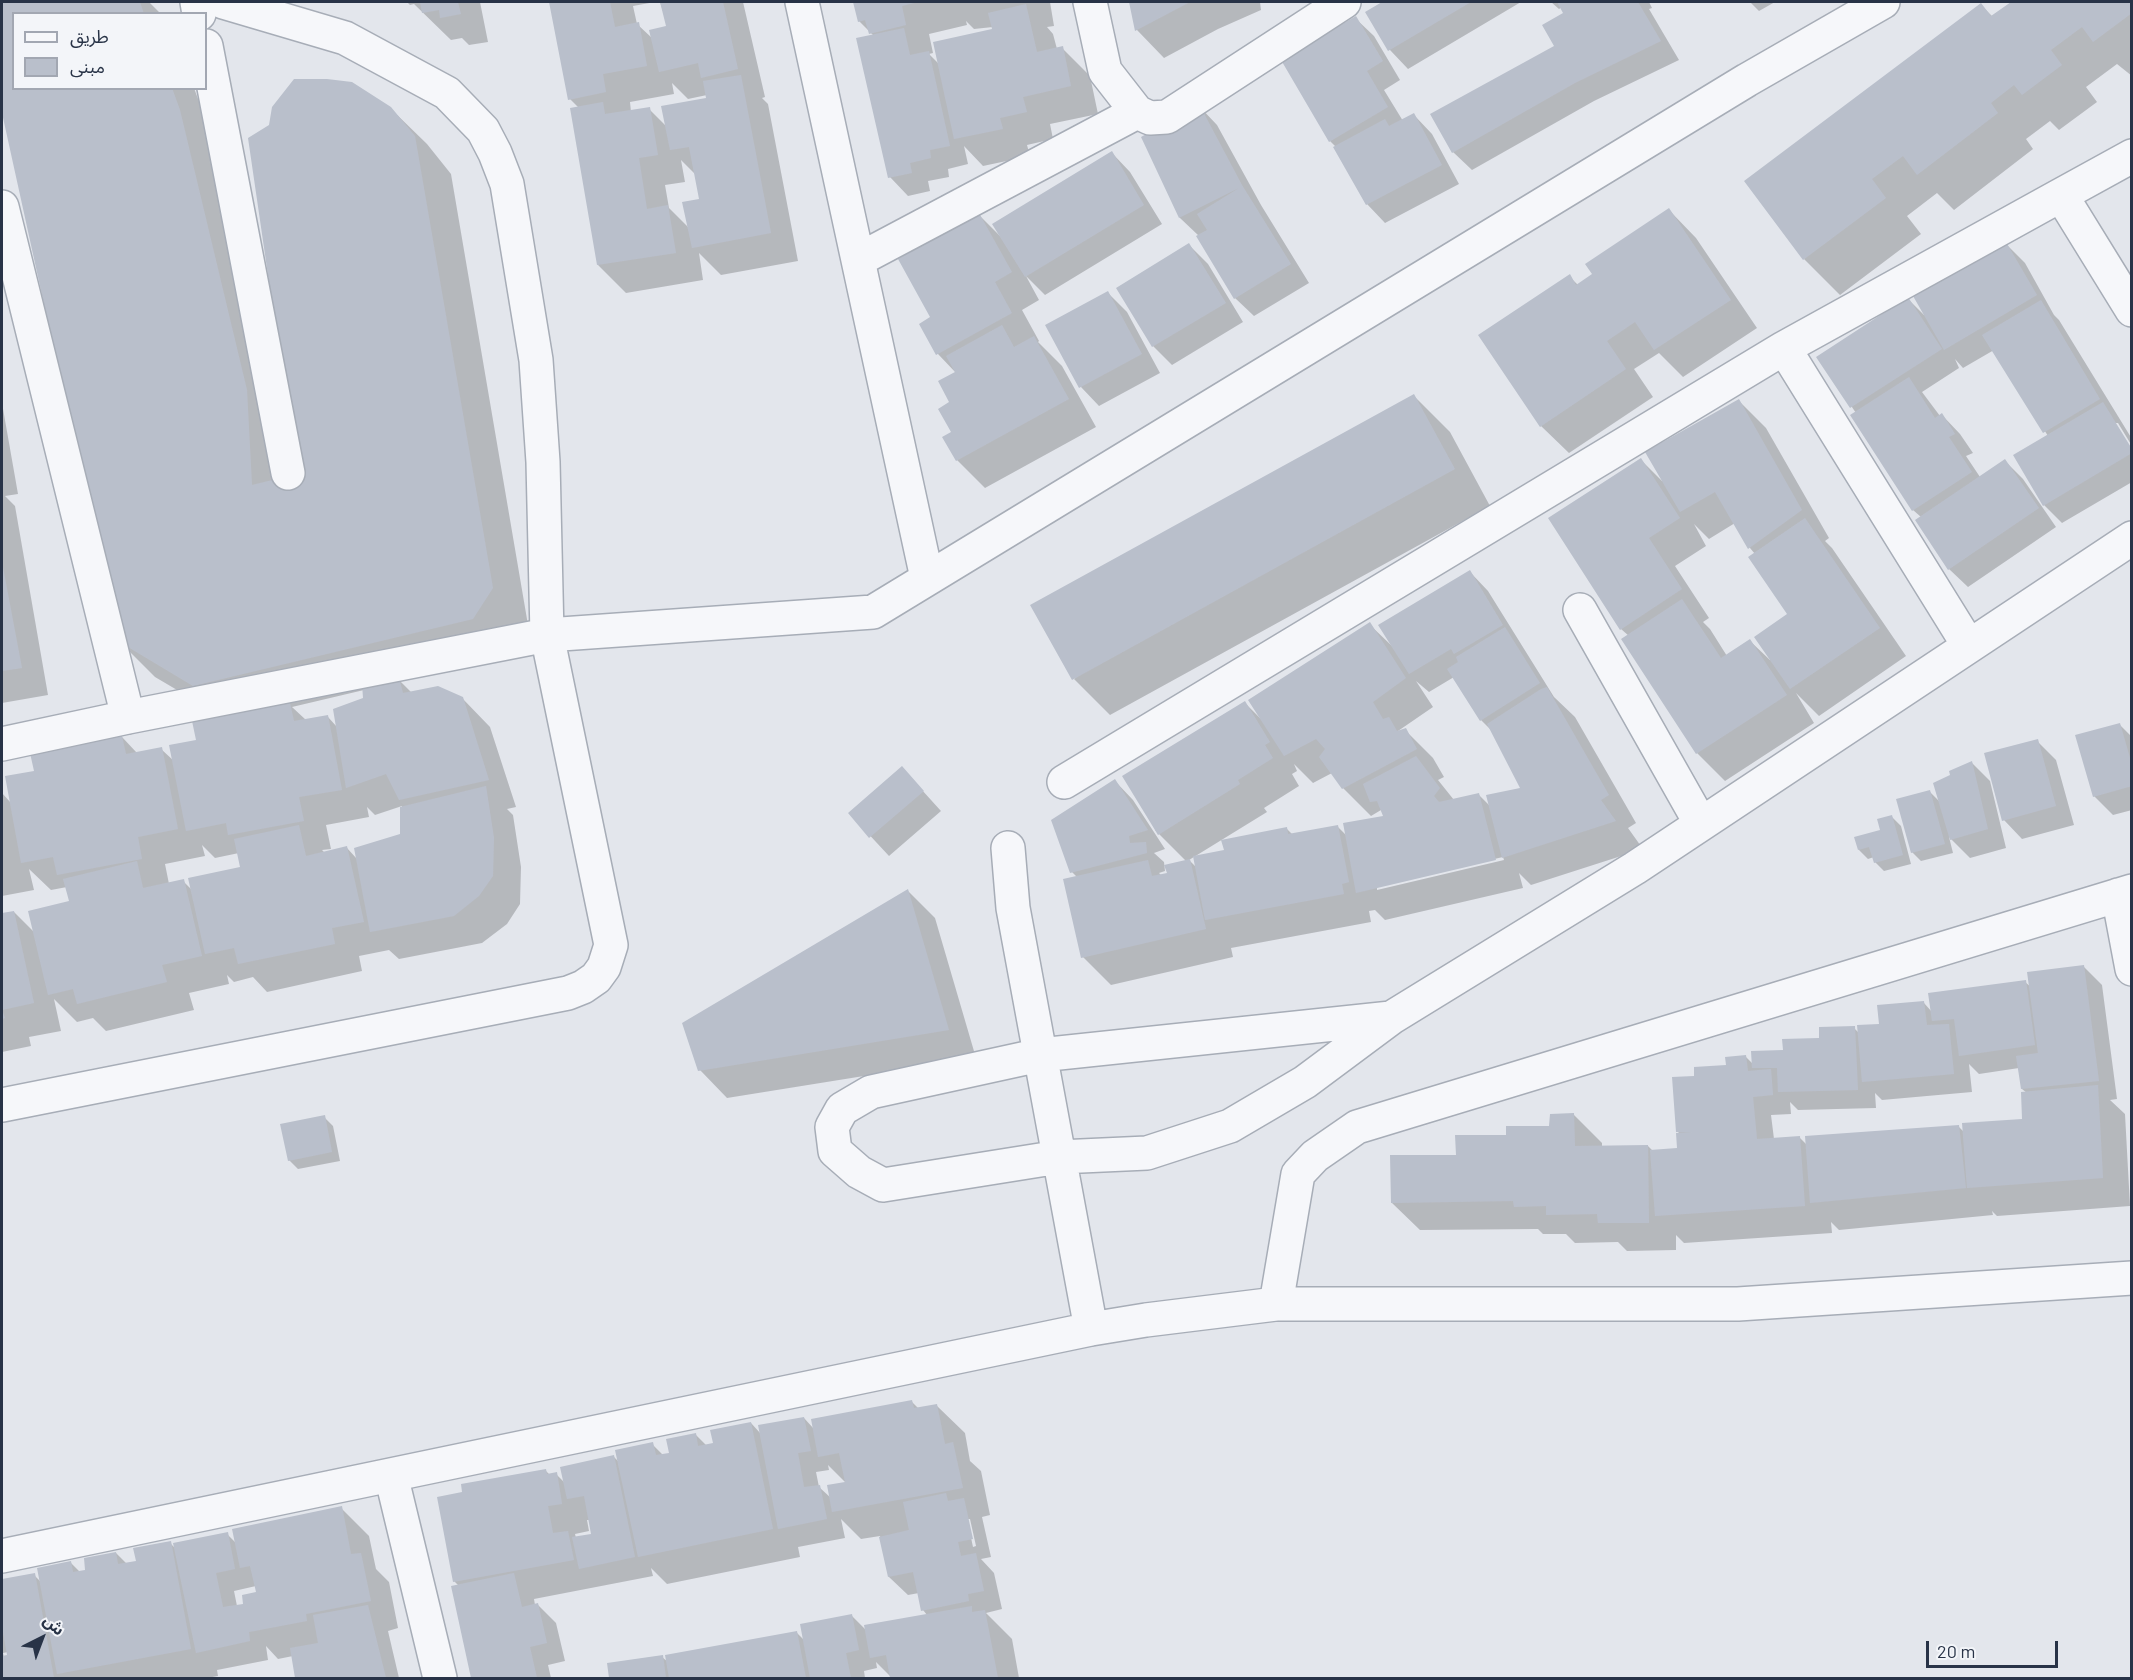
<!DOCTYPE html>
<html>
<head>
<meta charset="utf-8">
<style>
  body { margin:0 }
  #map { position:relative; width:2133px; height:1680px; overflow:hidden; background:#e3e6ec; font-family:Barlow,"Noto Sans Arabic",sans-serif }
  canvas { display:block }
  .frame { position:absolute; inset:0; border:3px solid #283347; pointer-events:none }
  .legend { position:absolute; left:12px; top:12px; width:195px; height:78px; box-sizing:border-box; background:#f3f5f9; border:2px solid #a2a7b2; margin:0; padding:8px 10px; list-style:none; font-size:18px; color:#283347 }
  .legend li { display:flex; align-items:center; gap:12px; height:30px }
  .legend b { width:30px; border:2px solid #a2a7b2 }
  .north { position:absolute; left:12px; top:1608px; width:60px; height:60px; -webkit-text-stroke:4px #f3f5f9; paint-order:stroke; rotate:42deg; font-size:16px; font-weight:700; line-height:24px; text-align:center; color:#283347 }
  .north::after { content:''; display:block; margin:auto; width:21px; height:27px; background:#283347; clip-path:polygon(50% 0,100% 100%,50% 72%,0 100%) }
  .scale { position:absolute; left:1926px; top:1641px; width:132px; height:27px; box-sizing:border-box; border:3px solid #283347; border-top:0; padding-left:8px; font-size:18px; line-height:21px; white-space:nowrap; color:#283347; -webkit-text-stroke:4px #f3f5f9; paint-order:stroke }
</style>
</head>
<body>
<div id="map">
<canvas width="2133" height="1680"></canvas>
<div class="frame"></div>
<ul class="legend">
<li><b style="height:8px;background:#f6f7fa"></b>طريق</li>
<li><b style="height:16px;background:#b9bfcb"></b>مبنى</li>
</ul>
<div class="north">ش</div>
<div class="scale">20 m</div>
</div>
<script>
const context = document.querySelector('canvas').getContext('2d');
context.lineJoin = 'round';
function fillPath(path, color) { context.fillStyle = color; context.fill(path, 'evenodd'); }
const poly = rows => new Path2D(rows.map(r => 'M' + r).join(''));
function stroke(path, color, width, dash) { context.strokeStyle = color; context.lineWidth = width; context.lineCap = dash ? 'butt' : 'round'; context.setLineDash(dash || []); context.stroke(path); }
fillPath(poly([
  [2,2,149,2,161,14,14,14,14,88,194,88,216,148,283,427,390,108,427,144,451,174,528,625,509,655,400,681,412,693,462,698,490,727,516,807,507,809,513,815,521,867,520,904,507,924,482,943,399,959,389,950,359,956,362,971,267,992,253,977,234,982,227,975,229,984,189,993,194,1010,106,1031,93,1018,77,1022,54,999,61,1031,29,1037,31,1046,2,1052,2,915,14,912,35,933,71,902,67,887,51,890,29,869,34,890,2,896,2,793,11,803,35,772,122,737,137,753,161,749,174,761,223,717,155,677,119,641,2,106],
  [364,690,365,699,337,727,328,717,306,720,292,707],
  [402,806,401,835,357,859,347,848,325,853,322,850,331,849,326,825,369,817,367,807,375,815],
  [202,845,215,858,239,853,242,868,193,891,183,881,169,884,165,864,205,856],
  [407,2,480,2,488,42,469,45,462,38,451,40,414,4,410,5],
  [551,2,655,2,633,6,637,24,652,38,668,27,660,2,743,2,765,97,762,98,768,104,798,261,721,275,699,253,703,280,626,293,598,265,579,108,570,99],
  [672,83,688,99,707,95,708,99,666,126,649,109,631,112,630,102,674,94],
  [681,160,695,174,700,200,689,228,669,208,665,185,685,182],
  [854,2,1050,2,1054,26,1047,27,1053,34,1057,49,1062,48,1090,76,1098,114,1050,124,1053,139,1027,145,1030,156,983,166,964,146,968,164,948,169,949,177,928,181,930,191,908,196,890,177,874,36,859,21],
  [966,21,974,29,993,27,994,30,939,64,929,54,933,53,929,34,967,25],
  [1131,2,1260,2,1261,10,1218,29,1164,58,1137,30],
  [1385,2,1521,2,1408,69,1390,50,1367,12],
  [1551,2,1649,2,1652,8,1649,9,1679,60,1594,101,1472,170,1453,152,1556,47,1566,14,1562,7,1559,9],
  [1750,2,1775,2,1759,11],
  [2013,2,2132,2,2132,76,2117,64,2086,87,2097,102,2059,130,2050,121,2026,139,2033,149,1954,210,1937,193,1907,216,1921,234,1840,295,1804,259,1981,5,1993,17],
  [1355,18,1374,36,1400,80,1384,90,1403,121,1414,115,1432,134,1459,184,1385,223,1367,204,1336,147,1330,141],
  [1199,106,1217,125,1261,205,1309,283,1254,316,1235,298,1199,236,1180,218,1143,138],
  [1112,153,1130,172,1162,224,1045,295,1026,276,1039,300,1022,310,1039,341,1038,342,1062,366,1096,427,985,488,957,460,944,438,953,433,952,403,957,374,938,354,921,325,932,318,979,215,1000,236],
  [1669,210,1696,238,1757,328,1683,377,1659,353,1634,369,1653,397,1569,453,1541,426,1569,276,1578,285,1594,274],
  [2006,244,2025,263,2054,315,2059,320,2132,439,2132,446,2118,423,2114,423,2132,452,2132,482,2062,523,2044,505,2048,436,1994,350,1963,368,1955,359,1959,368,1922,392,1940,416,1942,415,1960,434,1973,453,1966,456,1980,477,2005,461,2023,479,2056,527,1968,587,1949,569,1921,517,1913,510,1856,413,1818,357,1908,299,1924,315],
  [1189,245,1208,264,1243,322,1172,365,1153,346],
  [1108,293,1127,312,1160,373,1099,406,1081,387],
  [1414,396,1450,432,1490,506,1110,715,1074,679],
  [1738,400,1766,428,1829,538,1825,541,1832,548,1906,656,1819,716,1796,693,1814,723,1725,781,1697,753,1624,639,1629,636,1621,629,1641,460,1662,481],
  [1735,523,1750,548,1755,554,1789,614,1770,660,1750,641,1727,656,1710,629,1703,622,1709,618,1675,566,1706,546,1694,524,1709,539],
  [2,403,18,494,5,496,15,506,48,695,2,703],
  [1470,572,1488,591,1554,697,1575,717,1636,823,1628,828,1643,849,1531,885,1519,873,1523,888,1385,920,1375,910,1369,911,1371,922,1231,948,1233,957,1111,985,1083,957,1077,877,1072,872,1115,781,1133,800,1165,849,1154,853,1164,862,1165,871,1159,873,1162,876,1169,874,1186,861,1155,830,1245,703,1260,718,1369,624,1392,646],
  [1454,677,1481,720,1493,732,1522,789,1491,807,1479,795,1454,800,1438,780,1444,777,1433,758,1405,730,1398,731,1433,707,1416,681,1429,692],
  [1294,764,1313,783,1332,773,1343,788,1371,816,1381,810,1385,817,1347,836,1337,826,1293,835,1287,829,1225,852,1197,868,1189,860,1267,812,1264,808,1299,786,1292,774,1297,771],
  [1503,857,1504,860,1377,890,1377,886],
  [2120,725,2132,737,2132,810,2113,815,2094,796],
  [2037,741,2056,760,2074,825,2022,839,2004,820],
  [1972,763,1990,781,2006,848,1970,858,1949,837,1953,853,1921,861,1912,852,1930,792,1940,802],
  [902,768,941,811,889,856,850,814],
  [1892,817,1901,826,1911,864,1884,871,1875,862,1874,857,1868,859,1859,850,1856,838,1882,831],
  [908,891,935,918,976,1058,727,1098,700,1070],
  [2083,966,2102,985,2117,1099,2110,1100,2125,1114,2130,1206,1997,1216,1992,1211,1993,1215,1839,1230,1831,1222,1832,1233,1684,1243,1676,1235,1676,1250,1627,1251,1618,1242,1575,1243,1566,1234,1543,1234,1538,1229,1420,1230,1392,1203,1457,1156,1508,1136,1551,1128,1574,1115,1602,1143,1602,1147,1648,1146,1653,1151,1679,1149,1680,1134,1678,1132,1696,1077,1727,1067,1745,1056,1754,1065,1784,1051,1854,1028,1859,1033,1881,1025,1924,1003,1932,1012,2025,982,2031,987],
  [1969,1064,1979,1074,2019,1068,2022,1089,2027,1093,2023,1120,1965,1133,1958,1126,1807,1145,1799,1137,1774,1139,1771,1115,1791,1114,1790,1102,1798,1110,1876,1108,1875,1093,1882,1100,1972,1092],
  [324,1117,333,1126,340,1161,298,1169,289,1160],
  [911,1401,919,1409,937,1406,965,1433,970,1461,981,1471,990,1515,982,1517,991,1557,981,1559,994,1573,1002,1609,986,1613,1012,1639,1019,1678,892,1678,876,1662,877,1668,864,1671,865,1678,611,1678,609,1664,662,1657,668,1662,797,1633,805,1641,852,1616,866,1630,927,1615,923,1610,919,1593,908,1595,889,1577,880,1536,861,1539,841,1519,845,1538,798,1547,800,1557,667,1584,651,1568,653,1576,534,1599,535,1605,538,1605,556,1623,565,1661,548,1665,551,1678,473,1678,453,1587,459,1586,454,1581,464,1493,545,1470,550,1475,556,1474,565,1483,614,1457,620,1463,652,1444,663,1455,670,1454,695,1434,707,1446,714,1444,751,1423,761,1434,804,1418,814,1429],
  [828,1465,846,1483,831,1498,819,1487,816,1472,829,1470],
  [967,1519,970,1519,976,1546,973,1547],
  [587,1520,590,1520,593,1535,576,1538,575,1534,589,1531],
  [341,1508,369,1536,376,1569,389,1582,398,1628,388,1631,399,1678,296,1678,293,1656,278,1659,266,1646,268,1660,217,1670,218,1676,207,1678,2,1678,2,1581,34,1575,41,1582,71,1563,80,1572,87,1571,116,1553,127,1564,138,1562,170,1543,175,1548,227,1534,236,1543],
  [256,1586,257,1593,242,1605,237,1606,234,1591],
  [8,1652,9,1657,4,1657,3,1653]
]), '#0003');
fillPath(poly([
  [2,2,140,2,144,14,14,14,14,88,172,88,180,110,247,390,252,485,297,474,248,138,269,125,272,107,294,79,327,79,352,82,391,107,415,136,493,588,473,619,193,686,118,641,2,113],
  [420,2,458,2,461,14,440,18,439,10,422,13],
  [549,2,610,2,615,27,639,22,647,66,603,74,606,92,568,100],
  [660,2,723,2,738,69,701,78,698,63,659,72,649,30,666,26],
  [853,2,918,2,902,6,906,25,869,34,865,20,858,22],
  [1129,2,1190,2,1135,31],
  [1382,2,1471,2,1388,51,1365,12],
  [1557,2,1638,2,1661,41,1575,83,1452,153,1430,114,1554,46,1542,25,1563,13],
  [2011,2,2132,2,2132,13,2093,42,2082,27,2051,50,2062,65,2022,95,2014,85,1991,103,1998,113,1917,175,1903,156,1872,179,1886,198,1803,260,1744,181,1981,3,1991,16],
  [1026,4,1037,52,1063,46,1071,86,1023,97,1027,112,1000,118,1003,129,954,139,933,42,992,29,988,13],
  [1356,16,1383,61,1367,71,1388,107,1329,142,1281,60],
  [904,28,910,55,929,51,950,146,930,150,931,158,910,163,912,173,888,178,856,38],
  [741,75,771,233,692,248,682,202,699,199,689,147,670,150,661,106,706,98,703,81],
  [603,102,605,114,650,107,658,155,639,158,647,209,668,205,676,253,597,265,570,108],
  [1199,104,1242,185,1291,264,1234,299,1196,236,1207,230,1197,214,1239,188,1179,218,1141,137],
  [1414,113,1442,165,1366,205,1333,147,1385,119,1389,126],
  [1112,151,1144,205,1025,277,992,224],
  [1669,208,1731,300,1654,350,1635,322,1607,341,1626,369,1540,427,1478,335,1570,274,1576,285,1592,274,1585,264],
  [979,213,1012,272,995,282,1012,313,936,355,919,324,930,317,898,259],
  [2006,242,2037,295,1944,350,1913,296],
  [1189,243,1226,303,1152,347,1116,288],
  [1108,291,1142,354,1079,388,1045,325],
  [1908,297,1942,349,1850,408,1816,357],
  [2041,300,2100,399,2043,433,1982,335],
  [1002,325,1014,347,1034,336,1069,399,956,461,942,437,951,432,938,409,949,402,938,381,955,372,946,356],
  [1909,377,1935,418,1942,413,1955,434,1949,437,1972,472,1912,511,1850,415],
  [1414,394,1455,469,1072,680,1030,605],
  [1739,399,1802,510,1748,549,1715,492,1680,512,1645,452],
  [2103,402,2132,449,2132,453,2043,506,2013,455],
  [1641,458,1680,518,1649,538,1682,589,1620,630,1548,518],
  [2005,459,2039,508,1948,570,1915,520],
  [1805,518,1880,628,1790,689,1754,637,1787,614,1748,557],
  [2,562,22,668,2,671],
  [1470,570,1503,625,1454,654,1451,649,1409,674,1378,625],
  [1682,599,1721,658,1750,639,1787,695,1696,754,1621,639],
  [1370,622,1406,678,1373,702,1383,719,1389,717,1397,731,1406,728,1417,749,1342,789,1319,757,1325,749,1316,739,1284,756,1248,700],
  [1505,627,1540,683,1480,721,1447,669,1458,662,1456,657],
  [399,678,403,693,438,686,463,697,489,780,399,800,386,774,346,788,333,709,363,698,362,684],
  [1547,687,1609,795,1601,800,1616,821,1502,858,1486,795,1520,788,1487,724,1541,689],
  [1245,701,1270,742,1265,745,1273,758,1238,780,1240,784,1158,835,1122,776],
  [290,703,294,721,328,715,342,790,299,797,304,821,228,835,226,823,186,831,169,745,196,740,192,721],
  [2120,723,2132,765,2132,786,2093,797,2075,735],
  [122,736,126,754,162,747,178,829,138,837,142,859,57,875,53,857,21,863,5,776,34,771,30,753],
  [2038,739,2056,806,2002,821,1984,753],
  [1416,756,1440,788,1434,796,1439,802,1479,793,1496,860,1356,893,1343,823,1383,816,1377,801,1370,802,1363,784],
  [1972,761,1988,829,1950,840,1933,783,1950,775,1949,771],
  [902,766,924,791,869,838,848,813],
  [1115,779,1148,830,1129,836,1130,843,1146,842,1147,853,1070,873,1051,820],
  [486,786,494,838,493,876,479,896,454,916,370,932,354,848,400,834,400,807],
  [1930,790,1945,844,1911,853,1896,799],
  [1892,815,1903,855,1874,863,1869,847,1858,850,1854,837,1880,830,1877,819],
  [299,825,306,856,347,846,364,922,332,928,335,944,238,964,234,948,205,954,188,878,240,867,234,839],
  [1338,825,1349,882,1342,884,1344,894,1205,920,1193,856,1224,850,1221,840,1287,827,1288,834],
  [1190,859,1206,929,1081,958,1063,879,1148,860,1152,876,1167,873,1164,865],
  [137,861,143,888,184,879,202,956,162,965,167,982,77,1004,73,989,48,995,28,911,69,901,63,879],
  [908,889,949,1030,698,1071,682,1023],
  [14,911,34,1003,2,1010,5,1018,2,1019,2,913],
  [2084,965,2099,1081,2021,1089,2016,1056,2038,1053,2027,972],
  [2026,980,2035,1045,1959,1056,1954,1019,1932,1021,1928,993],
  [1924,1001,1927,1025,1949,1024,1954,1074,1862,1082,1857,1025,1879,1024,1877,1005],
  [1855,1026,1858,1090,1778,1092,1777,1068,1752,1068,1751,1051,1783,1050,1782,1039,1819,1038,1819,1027],
  [1746,1055,1748,1071,1771,1069,1773,1095,1753,1097,1757,1139,1800,1136,1805,1206,1655,1216,1650,1150,1677,1148,1676,1133,1692,1132,1676,1132,1672,1077,1694,1076,1694,1067,1726,1065,1725,1057],
  [2098,1085,2103,1178,1967,1188,1962,1123,2022,1119,2021,1092],
  [1574,1113,1575,1146,1648,1145,1649,1223,1598,1223,1597,1214,1546,1215,1546,1206,1514,1207,1513,1201,1391,1203,1390,1155,1456,1155,1455,1135,1506,1135,1506,1126,1549,1126,1550,1114],
  [325,1115,332,1152,288,1161,280,1124],
  [1959,1125,1966,1188,1810,1203,1805,1136],
  [912,1400,914,1408,937,1404,945,1444,953,1442,963,1488,832,1512,827,1485,845,1482,839,1453,818,1457,811,1419],
  [804,1417,811,1451,798,1453,804,1487,820,1485,827,1519,778,1529,758,1425],
  [751,1422,773,1529,638,1557,615,1450,653,1442,656,1455,669,1453,666,1439,696,1433,698,1446,713,1443,710,1430],
  [614,1455,635,1557,579,1569,572,1537,591,1534,584,1496,567,1499,560,1467],
  [546,1469,547,1474,557,1472,562,1504,548,1506,553,1533,568,1531,574,1560,453,1582,437,1497,462,1492,461,1484],
  [946,1493,948,1501,964,1498,973,1539,958,1542,961,1556,976,1553,984,1591,968,1594,969,1601,921,1611,913,1572,888,1577,879,1537,909,1530,903,1502],
  [342,1506,351,1554,361,1553,371,1601,306,1614,307,1621,249,1632,250,1641,196,1653,173,1543,228,1532,235,1569,216,1573,223,1607,243,1604,242,1595,256,1592,250,1566,240,1568,232,1529],
  [171,1541,191,1649,57,1674,37,1568,71,1561,73,1572,85,1570,84,1558,116,1552,118,1564,136,1561,133,1548],
  [35,1573,54,1678,2,1678,2,1656,7,1655,2,1626,2,1579],
  [514,1573,522,1607,538,1603,547,1643,530,1647,537,1678,471,1678,451,1586],
  [368,1605,386,1678,295,1678,290,1648,318,1643,313,1615],
  [972,1606,972,1612,985,1610,998,1678,890,1678,886,1655,870,1658,864,1625],
  [852,1614,859,1650,846,1653,851,1678,810,1678,800,1624],
  [797,1631,806,1678,669,1678,665,1655],
  [663,1655,666,1678,609,1678,607,1663]
]), '#b9bfcb');
const street = poly([
  [197,2,199,14],
  [802,2,927,578],
  [1090,2,1105,71,1137,112,1150,118,1167,117,1344,2],
  [206,46,288,473],
  [2061,195,2132,156],
  [2,207,128,717],
  [858,260,1137,112],
  [1784,348,1969,646],
  [1580,610,1701,824],
  [2,744,128,717,547,635,873,612,1747,80,1883,2],
  [1064,782,1784,348,2061,195,2132,310],
  [1008,848,1013,908,1091,1329],
  [2118,895,2132,969],
  [1391,1018,1040,1055,871,1092,842,1109,832,1127,835,1151,859,1172,883,1185,1059,1157,1147,1153,1230,1126,1305,1082,1391,1018,1635,868,2132,538],
  [2,1105,568,993,583,987,596,978,604,967,611,945,547,635,543,462,536,360,507,184,495,153,483,130,447,93,345,38,223,2],
  [1276,1304,1298,1174,1315,1156,1357,1127,2132,891],
  [391,1475,440,1678],
  [2,1556,1091,1329,1146,1320,1276,1304,1738,1304,2132,1278]
]);
stroke(street, '#a7adb7', 36);
stroke(street, '#f6f7fa', 33);
</script>
</body>
</html>
